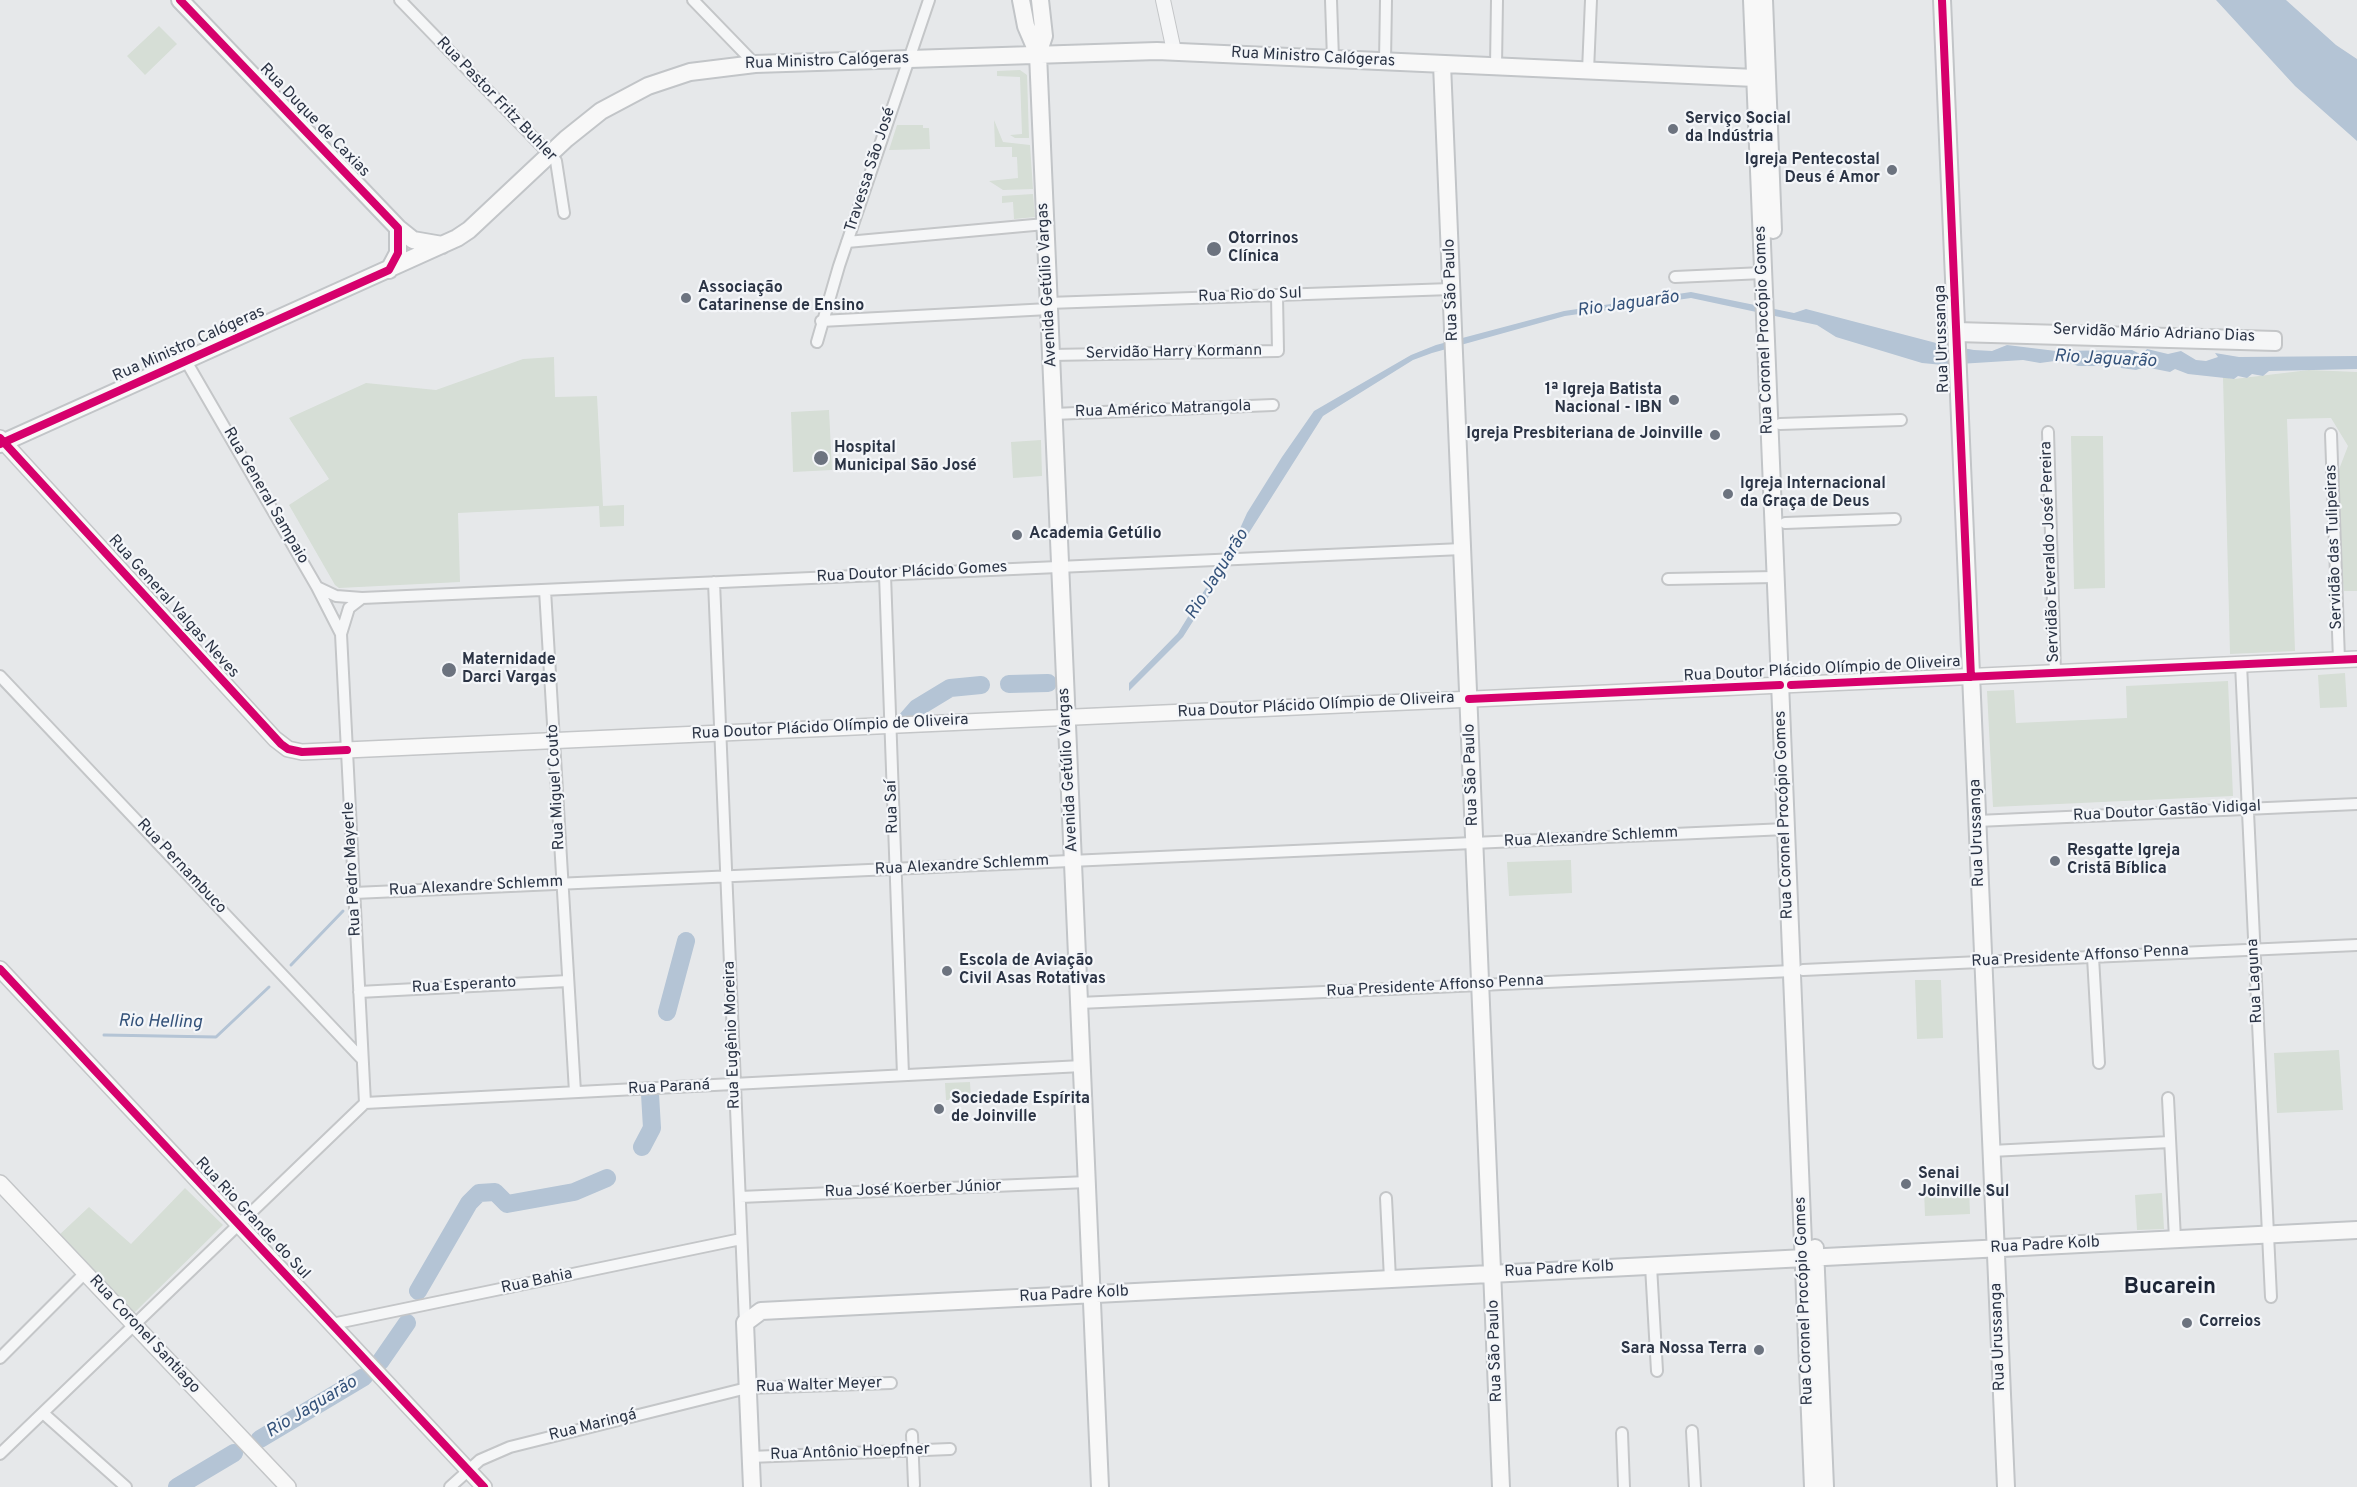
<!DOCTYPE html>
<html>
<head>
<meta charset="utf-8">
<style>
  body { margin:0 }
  canvas { display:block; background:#e6e8ea }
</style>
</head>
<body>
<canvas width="2357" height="1487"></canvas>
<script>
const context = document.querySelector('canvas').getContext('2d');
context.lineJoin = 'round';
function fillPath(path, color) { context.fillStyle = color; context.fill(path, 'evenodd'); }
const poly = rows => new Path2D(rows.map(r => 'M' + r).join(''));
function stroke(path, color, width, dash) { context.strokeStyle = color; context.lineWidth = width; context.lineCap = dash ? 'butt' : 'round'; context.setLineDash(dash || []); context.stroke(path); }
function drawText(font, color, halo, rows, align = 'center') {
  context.font = font + ' Overpass,sans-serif'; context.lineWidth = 4.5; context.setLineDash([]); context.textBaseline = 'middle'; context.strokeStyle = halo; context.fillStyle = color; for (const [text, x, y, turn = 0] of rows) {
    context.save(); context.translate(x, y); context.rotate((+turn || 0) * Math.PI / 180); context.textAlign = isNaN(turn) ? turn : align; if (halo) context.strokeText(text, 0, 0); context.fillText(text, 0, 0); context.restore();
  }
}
fillPath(poly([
  [159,26,177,44,145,75,127,56],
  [1020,70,1027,75,1029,138,1015,138,1010,135,1022,134,1020,77,997,76,997,71],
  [994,120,1003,142,1030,145,1033,189,1003,190,989,181,1018,178,1017,157,1012,157,1012,147,995,147],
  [897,125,923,125,923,128,929,128,930,149,889,150],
  [1033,194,1035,217,1014,219,1013,202,1002,203,1002,196],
  [554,357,555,397,597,396,603,506,624,505,624,526,600,527,599,506,458,513,460,582,339,588,335,585,289,505,329,479,289,418,366,383,436,390,523,359],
  [2309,370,2357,372,2357,591,2344,591,2339,547,2338,472,2348,446,2331,418,2287,419,2295,651,2230,654,2223,377,2234,379],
  [829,410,832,470,793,472,791,412],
  [2071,436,2103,436,2105,588,2074,589],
  [1041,440,1042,476,1013,478,1011,442],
  [2345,673,2347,707,2320,708,2318,675],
  [2228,681,2233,796,1993,807,1987,691,2014,690,2016,723,2127,718,2126,686],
  [1571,860,1572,893,1509,896,1507,862],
  [1915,980,1941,980,1943,1038,1917,1039],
  [2339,1050,2343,1110,2277,1113,2274,1053],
  [970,1082,971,1099,946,1100,945,1083],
  [185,1188,223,1225,133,1314,58,1236,89,1207,131,1244],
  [1969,1188,1970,1214,1925,1216,1924,1189],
  [2162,1193,2164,1229,2137,1230,2135,1195]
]), '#d6ded6');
fillPath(poly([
  [2216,0,2286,0,2336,45,2357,59,2357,141,2295,86],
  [1691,292,1794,313,1806,309,1940,344,1974,350,1992,351,2007,345,2056,351,2132,350,2142,355,2147,349,2168,354,2181,351,2196,360,2206,361,2218,357,2215,353,2239,357,2357,356,2357,369,2269,371,2263,376,2252,374,2247,378,2238,376,2234,379,2188,374,2175,369,2170,372,2145,367,2136,370,2121,368,2120,363,2117,361,2106,366,2078,366,2062,360,2040,363,2023,360,1943,365,1922,363,1836,337,1817,325,1691,298,1565,316,1432,353,1413,360,1323,416,1183,637,1129,691,1129,683,1178,633,1233,544,1247,513,1282,457,1314,411,1411,355,1436,345,1564,311]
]), '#b4c4d5');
stroke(poly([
  [291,965,343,911],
  [104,1035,216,1037,269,987]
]), '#b4c4d5', 3);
stroke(poly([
  [1009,684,1048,683],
  [904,723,917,708,950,688,981,685],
  [667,1012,686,941],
  [642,1147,652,1128,650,1094],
  [418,1291,469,1203,479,1193,495,1192,507,1204,574,1192,607,1178],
  [380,1362,407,1323],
  [260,1439,364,1377],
  [177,1487,234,1453]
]), '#b4c4d5', 18);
const minor = poly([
  [400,0,556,161,564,213],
  [693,0,755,64],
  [1331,0,1333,59],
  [1385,61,1386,0],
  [1496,66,1497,0],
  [1588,71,1591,0],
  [847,242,1045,224],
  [1675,277,1763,273],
  [1048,303,1451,289],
  [821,321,1049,309],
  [1956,328,2276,337,2276,345,1956,336],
  [817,342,839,266,929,0],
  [1051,355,1278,351,1277,295],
  [186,361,317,587,341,634],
  [1053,414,1273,405],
  [1780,424,1901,420],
  [2048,432,2055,673],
  [2331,434,2339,660],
  [1785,523,1895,519],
  [885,575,903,1075],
  [1668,579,1775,577],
  [714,582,745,1323],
  [317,587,336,596,362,598,1462,549],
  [545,590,575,1092],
  [362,598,349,608,341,634,365,1103],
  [2241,664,2271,1297],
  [0,676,362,1059],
  [1977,821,2357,804],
  [354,893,1786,829],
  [2093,957,2099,1063],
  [1803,970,2357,945],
  [359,992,568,981],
  [1079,1003,1792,971],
  [2168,1098,2175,1239],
  [365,1103,1082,1066],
  [1991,1151,2170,1142],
  [740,1197,1087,1182],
  [1386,1198,1390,1279],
  [1651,1266,1657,1371],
  [332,1324,741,1239],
  [0,1358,85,1273],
  [43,1413,126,1487],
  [1692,1431,1695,1487],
  [1622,1433,1624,1487],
  [912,1435,914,1485],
  [0,1454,365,1103],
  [750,1457,950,1449],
  [450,1487,480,1460,510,1447,731,1392,747,1388,891,1383]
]);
const tertiary = poly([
  [1163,0,1174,51]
]);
const secondary = poly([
  [0,438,275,739,288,749,302,752,2357,659],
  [0,969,484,1487],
  [0,1183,288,1487]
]);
const primary = poly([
  [180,0,398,228,413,240,442,245],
  [1021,0,1026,26,1038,54,1100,1487],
  [1752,0,1813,1487],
  [1764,0,1773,230],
  [1942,0,2006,1487],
  [1038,54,1044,36,1040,0],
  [1442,64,1501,1487],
  [389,270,398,253,398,228],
  [0,444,457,238,469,230,566,139,601,111,648,86,690,72,755,64,1157,51,1755,78],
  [1815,1248,1825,1487],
  [752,1487,745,1323,761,1311,2357,1230]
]);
stroke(minor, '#c4c6c8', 14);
stroke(tertiary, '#c4c6c8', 16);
stroke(secondary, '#c4c6c8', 18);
stroke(primary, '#c2c5c8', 20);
stroke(minor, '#f5f6f7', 10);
stroke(tertiary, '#f5f6f7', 14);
stroke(secondary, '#f8f8f8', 15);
stroke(primary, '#f8f8f8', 16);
stroke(poly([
  [1942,0,1971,677],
  [0,438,281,744,288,749,302,752,347,750],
  [0,444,389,270,398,253,398,228,180,0],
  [1791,685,2357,659],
  [1469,699,1780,685],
  [0,969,484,1487]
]), '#d6006c', 8);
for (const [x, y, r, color] of [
  [1673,129,6,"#6c737f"],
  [1892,170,6,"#6c737f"],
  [1214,249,8,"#6c737f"],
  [686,298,6,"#6c737f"],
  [1674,400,6,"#6c737f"],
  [1715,435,6,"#6c737f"],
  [821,458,8,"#6c737f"],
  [1728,494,6,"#6c737f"],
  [1017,535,6,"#6c737f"],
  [449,670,8,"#6c737f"],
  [2055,861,6,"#6c737f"],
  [947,971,6,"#6c737f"],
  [939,1109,6,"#6c737f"],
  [1906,1184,6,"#6c737f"],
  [2187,1323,6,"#6c737f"],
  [1759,1350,6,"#6c737f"]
]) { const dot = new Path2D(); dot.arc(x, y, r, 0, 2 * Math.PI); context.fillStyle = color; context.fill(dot); stroke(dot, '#f4f6f9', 2); }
drawText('16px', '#2b3445', '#f4f6f9', [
  ["Rua Ministro Calógeras",1313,58,3],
  ["Rua Ministro Calógeras",827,62,-2],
  ["Rua Pastor Fritz Buhler",496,100,46],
  ["Rua Duque de Caxias",314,121,46],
  ["Travessa São José",871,170,-72],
  ["Avenida Getúlio Vargas",1048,285,-93],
  ["Rua São Paulo",1452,290,-92],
  ["Rua Rio do Sul",1250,296,-2],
  ["Rua Coronel Procópio Gomes",1765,330,-92],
  ["Servidão Mário Adriano Dias",2154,334,2],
  ["Rua Urussanga",1943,339,-92],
  ["Rua Ministro Calógeras",189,345,-24],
  ["Servidão Harry Kormann",1174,353,-1],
  ["Rua Américo Matrangola",1163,410,-2],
  ["Rua General Sampaio",265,496,60],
  ["Servidão das Tulipeiras",2335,547,-92],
  ["Servidão Everaldo José Pereira",2051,552,-92],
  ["Rua Doutor Plácido Gomes",912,573,-3],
  ["Rua General Valgas Neves",173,607,48],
  ["Rua Doutor Plácido Olímpio de Oliveira",1822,670,-3],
  ["Rua Doutor Plácido Olímpio de Oliveira",1316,706,-3],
  ["Rua Doutor Plácido Olímpio de Oliveira",830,728,-3],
  ["Avenida Getúlio Vargas",1069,770,-93],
  ["Rua São Paulo",1472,775,-92],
  ["Rua Miguel Couto",557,787,-93],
  ["Rua Saí",893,807,-92],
  ["Rua Doutor Gastão Vidigal",2167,812,-3],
  ["Rua Coronel Procópio Gomes",1785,815,-92],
  ["Rua Urussanga",1978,833,-92],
  ["Rua Alexandre Schlemm",1591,838,-3],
  ["Rua Alexandre Schlemm",962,866,-3],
  ["Rua Pernambuco",181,867,47],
  ["Rua Pedro Mayerle",353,869,-93],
  ["Rua Alexandre Schlemm",476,887,-3],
  ["Rua Presidente Affonso Penna",2080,957,-3],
  ["Rua Laguna",2256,981,-93],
  ["Rua Esperanto",464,986,-3],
  ["Rua Presidente Affonso Penna",1435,987,-3],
  ["Rua Eugênio Moreira",733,1035,-92],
  ["Rua Paraná",669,1088,-3],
  ["Rua José Koerber Júnior",913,1190,-2],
  ["Rua Rio Grande do Sul",252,1219,47],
  ["Rua Padre Kolb",2045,1246,-3],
  ["Rua Padre Kolb",1559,1270,-3],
  ["Rua Bahia",537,1282,-12],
  ["Rua Padre Kolb",1074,1295,-3],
  ["Rua Coronel Procópio Gomes",1805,1301,-92],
  ["Rua Coronel Santiago",144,1335,47],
  ["Rua Urussanga",1999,1337,-92],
  ["Rua São Paulo",1496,1351,-92],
  ["Rua Walter Meyer",819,1386,-2],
  ["Rua Maringá",593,1426,-14],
  ["Rua Antônio Hoepfner",850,1453,-2]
]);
drawText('bold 16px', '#2b3445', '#f4f6f9', [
  ["Serviço Social",1685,120],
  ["da Indústria",1685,138],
  ["Igreja Pentecostal",1880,161,"right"],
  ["Deus é Amor",1880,179,"right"],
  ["Otorrinos",1228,240],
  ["Clínica",1228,258],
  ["Associação",698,289],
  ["Catarinense de Ensino",698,307],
  ["1ª Igreja Batista",1662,391,"right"],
  ["Nacional - IBN",1662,409,"right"],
  ["Igreja Presbiteriana de Joinville",1703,435,"right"],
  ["Hospital",834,449],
  ["Municipal São José",834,467],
  ["Igreja Internacional",1740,485],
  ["da Graça de Deus",1740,503],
  ["Academia Getúlio",1029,535],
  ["Maternidade",462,661],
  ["Darci Vargas",462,679],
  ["Resgatte Igreja",2067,852],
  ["Cristã Bíblica",2067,870],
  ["Escola de Aviação",959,962],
  ["Civil Asas Rotativas",959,980],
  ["Sociedade Espírita",951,1100],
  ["de Joinville",951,1118],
  ["Senai",1918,1175],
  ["Joinville Sul",1918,1193],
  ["Correios",2199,1323],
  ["Sara Nossa Terra",1747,1350,"right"]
], 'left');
drawText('italic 18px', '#34527a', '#f4f6f9', [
  ["Rio Jaguarão",1628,305,-8],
  ["Rio Jaguarão",2105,360,3],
  ["Rio Jaguarão",1218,575,-58],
  ["Rio Helling",160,1023,1],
  ["Rio Jaguarão",312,1408,-31]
]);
drawText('bold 22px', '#1d2536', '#f4f6f9', [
  ["Bucarein",2170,1289]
]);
</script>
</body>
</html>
